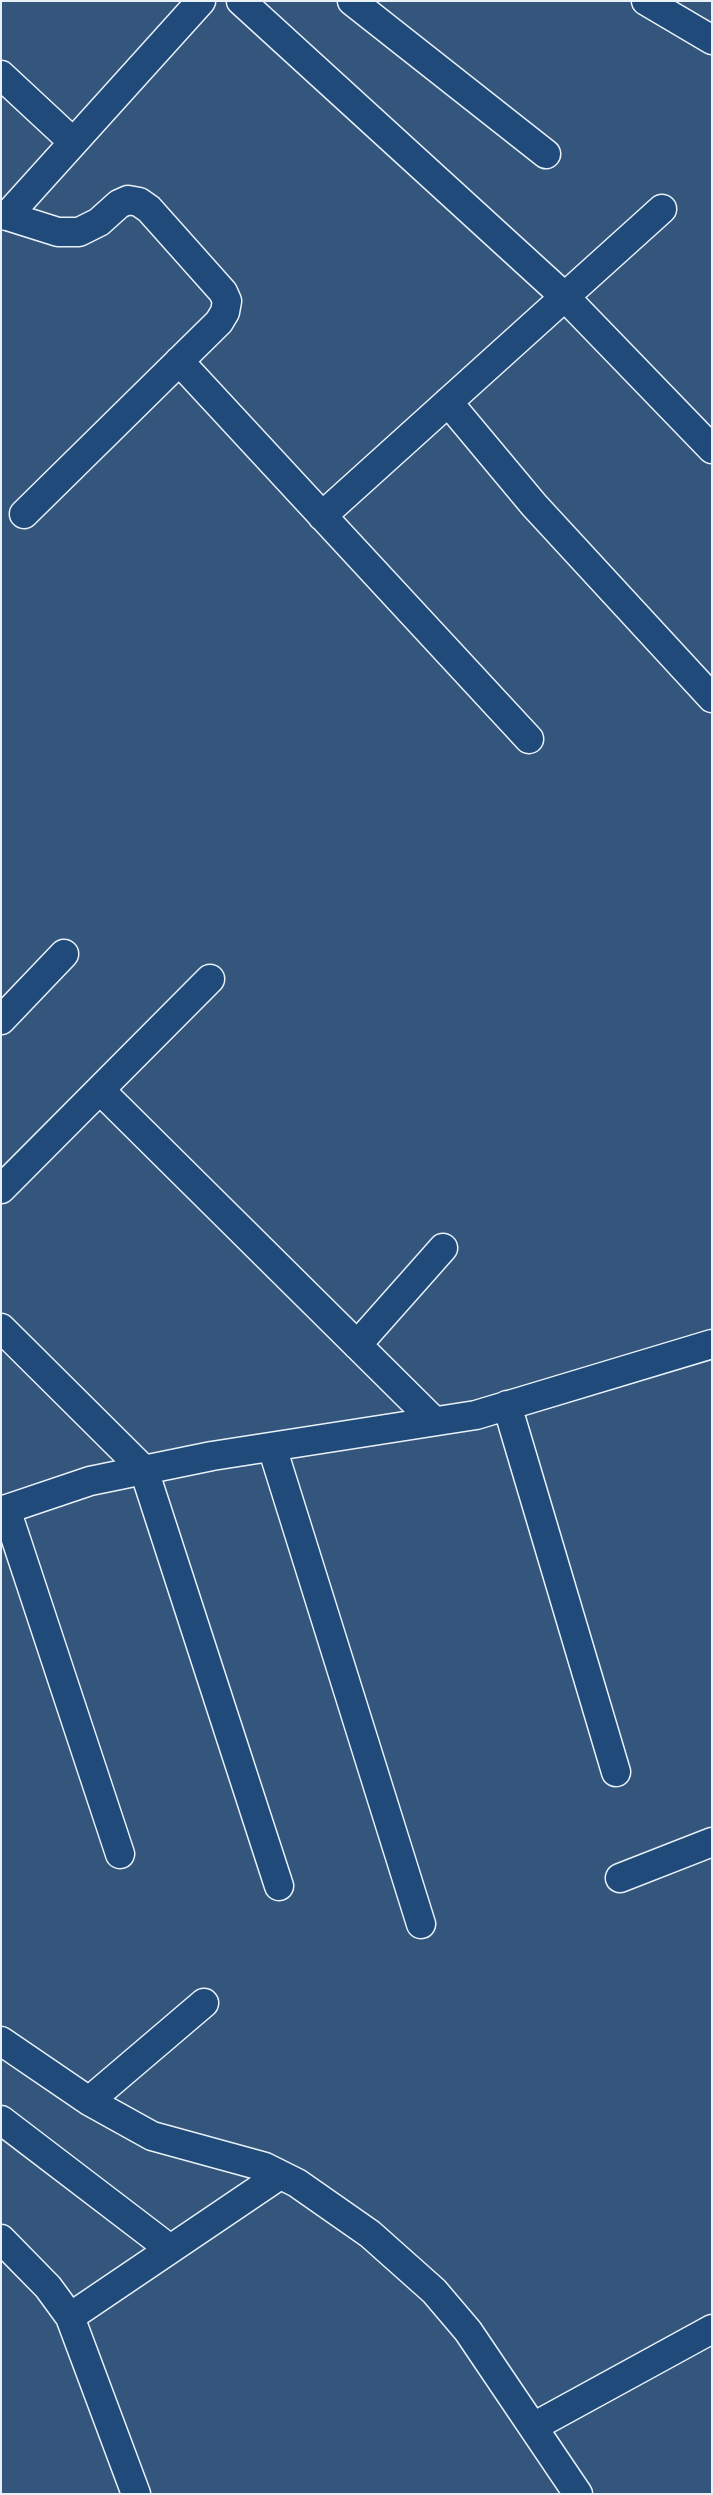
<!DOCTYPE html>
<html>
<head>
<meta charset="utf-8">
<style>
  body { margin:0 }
  #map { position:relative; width:713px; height:2495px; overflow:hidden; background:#34567d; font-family:Dekko,sans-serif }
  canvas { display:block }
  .frame { position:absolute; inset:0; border:2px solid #e8f1f8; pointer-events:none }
</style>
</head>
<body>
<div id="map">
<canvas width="713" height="2495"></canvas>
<div class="frame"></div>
</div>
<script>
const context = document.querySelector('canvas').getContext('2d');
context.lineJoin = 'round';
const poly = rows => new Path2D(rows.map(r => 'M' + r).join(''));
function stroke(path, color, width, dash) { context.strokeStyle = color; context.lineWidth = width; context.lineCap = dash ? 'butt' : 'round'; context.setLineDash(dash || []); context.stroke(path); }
const minor = poly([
  [241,1,565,297,712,449],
  [352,1,546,154],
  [646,1,712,40],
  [1,75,73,142],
  [1,214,58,232,79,232,99,222,119,204,128,200,139,202,149,209,223,292,227,301,225,312,219,322,24,514],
  [7,216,201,1],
  [179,361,529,739],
  [448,402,534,505,712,698],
  [322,516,662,209],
  [1,1020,64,954],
  [101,1091,434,1421],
  [1,1189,210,979],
  [1,1328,144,1470,279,1886],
  [357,1345,443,1248],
  [507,1405,616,1772],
  [272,1447,421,1924],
  [6,1509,120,1854],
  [1,1511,90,1481,212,1456,476,1415,712,1344],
  [620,1878,712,1842],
  [1,2041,89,2101,152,2136,265,2167,297,2183,370,2234,434,2291,468,2331,578,2494],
  [89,2101,204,2003],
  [1,2120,170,2249],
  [1,2239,48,2287,70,2317,136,2494],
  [70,2317,280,2175],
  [533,2427,712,2329]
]);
stroke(minor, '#e8f1f8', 31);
stroke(minor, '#1f4a7a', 28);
</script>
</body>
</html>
